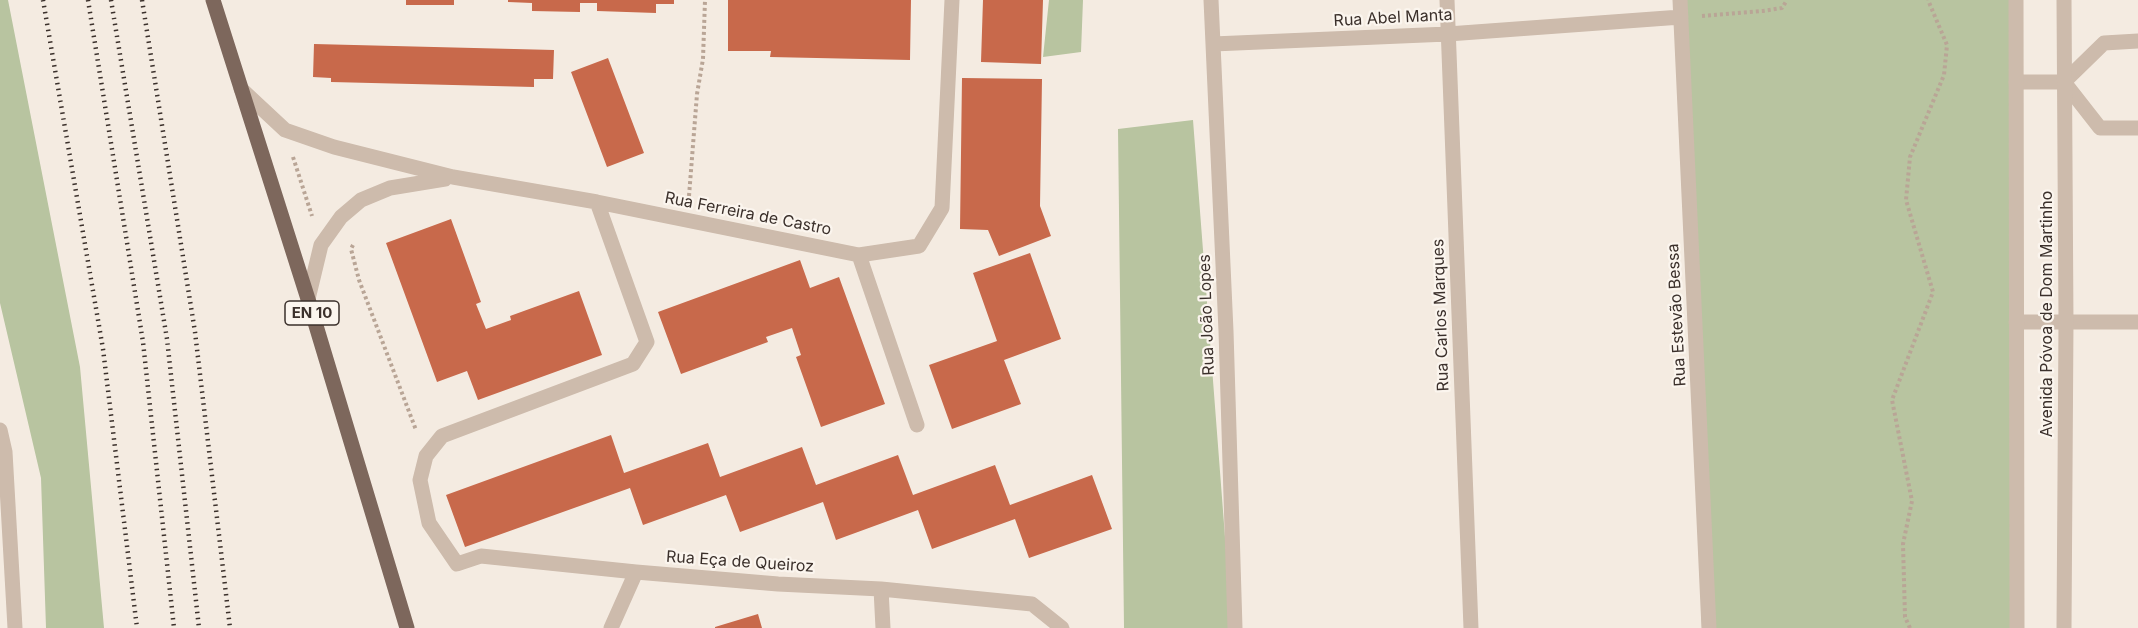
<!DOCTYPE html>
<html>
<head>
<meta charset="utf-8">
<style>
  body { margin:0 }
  canvas { display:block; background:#f4ebe1 }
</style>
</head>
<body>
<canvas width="2138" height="628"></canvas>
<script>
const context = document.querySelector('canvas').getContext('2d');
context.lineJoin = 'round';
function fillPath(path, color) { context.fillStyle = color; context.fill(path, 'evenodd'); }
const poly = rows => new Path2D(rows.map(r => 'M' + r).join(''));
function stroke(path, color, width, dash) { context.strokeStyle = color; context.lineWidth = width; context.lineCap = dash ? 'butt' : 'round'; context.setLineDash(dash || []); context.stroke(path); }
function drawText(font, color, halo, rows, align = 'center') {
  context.font = font + ' Inter,sans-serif'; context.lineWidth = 4.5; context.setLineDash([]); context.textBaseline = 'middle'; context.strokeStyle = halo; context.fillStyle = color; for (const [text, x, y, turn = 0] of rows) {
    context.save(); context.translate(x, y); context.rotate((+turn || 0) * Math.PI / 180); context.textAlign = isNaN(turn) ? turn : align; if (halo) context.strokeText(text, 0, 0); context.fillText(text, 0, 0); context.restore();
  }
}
fillPath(poly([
  [0,0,8,0,80,367,104,628,46,628,41,478,0,303],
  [1049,0,1083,0,1081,52,1043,57],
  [1680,0,2016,0,2017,628,1702,628],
  [1193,120,1232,628,1124,628,1118,129]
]), '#b8c4a0');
fillPath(poly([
  [406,0,454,0,454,5,406,5],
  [508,0,674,0,674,4,656,4,656,13,597,11,597,3,580,3,580,12,532,11,532,3,508,2],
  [728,0,911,0,910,60,770,57,771,51,728,51],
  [983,0,1043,0,1041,64,981,62],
  [314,44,554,50,553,79,534,79,534,87,331,82,331,78,313,77],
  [608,58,644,153,607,167,571,72],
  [962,78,1042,79,1040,206,1051,236,999,256,988,230,960,229],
  [451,219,481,302,476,304,486,329,511,320,510,316,579,291,602,355,478,400,467,371,437,382,386,243],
  [1030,253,1061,339,1004,360,1021,404,952,429,929,365,997,341,973,273],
  [800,260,810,288,839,277,885,404,821,427,796,357,801,355,792,328,766,337,768,342,681,374,658,312],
  [611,435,624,473,708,443,720,477,802,447,816,485,898,455,913,495,995,465,1010,505,1092,475,1112,529,1029,558,1015,519,932,549,918,510,836,540,823,502,740,532,726,495,643,525,630,488,465,547,446,495],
  [758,614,762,628,715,628,715,627]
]), '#c8694b');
stroke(poly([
  [1702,16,1763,11,1782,8,1787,0],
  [293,157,312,216],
  [689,196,697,94,703,59,705,0],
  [353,245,351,249,359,280,416,430],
  [1910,628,1905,617,1903,544,1912,501,1892,400,1933,292,1906,200,1910,157,1944,75,1947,45,1928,0]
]), '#b9a596', 4, [3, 3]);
stroke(poly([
  [1211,0,1226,331,1235,628],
  [1447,0,1471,628],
  [1680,0,1709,628],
  [1213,44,1448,34,1681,17],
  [2016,82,2064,82],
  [2064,82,2100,128,2138,128],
  [2064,82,2104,43,2138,41],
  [241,89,285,130,334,147,453,177,597,202,859,255,917,425],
  [597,202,647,342,633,364,442,436,426,456,420,480,429,523,457,564,481,556,636,572,778,584,881,589,1032,604,1062,628],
  [859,255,919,246,942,208,952,0],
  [308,299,321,245,341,217,361,200,390,188,445,179],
  [2016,322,2138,322],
  [0,430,5,452,15,628],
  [881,589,883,628],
  [611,628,636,572]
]), '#cdbbac', 15);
stroke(poly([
  [2016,0,2017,628],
  [2064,0,2066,322,2064,628]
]), '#cdbbac', 15);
stroke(poly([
  [213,0,308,299,407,628]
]), '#7d675c', 15);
stroke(poly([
  [43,0,103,349,137,628],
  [88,0,143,342,174,628],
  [111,0,167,339,199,628],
  [142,0,195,332,230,628]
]), '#3b302b', 4.5, [1.5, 4.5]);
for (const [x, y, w] of [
  [312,313,54]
]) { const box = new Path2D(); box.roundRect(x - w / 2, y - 12, w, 24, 4.5); context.fillStyle = '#fbf5ee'; context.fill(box); stroke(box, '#3b302b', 1.5); }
drawText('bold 15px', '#3b302b', null, [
  ["EN 10",312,313]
]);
drawText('16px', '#3b302b', '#fbf5ee', [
  ["Rua Abel Manta",1393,18,-3],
  ["Rua Ferreira de Castro",748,214,11],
  ["Avenida Póvoa de Dom Martinho",2047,314,-90],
  ["Rua João Lopes",1207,315,-92],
  ["Rua Carlos Marques",1441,315,-92],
  ["Rua Estevão Bessa",1677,315,-93],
  ["Rua Eça de Queiroz",740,562,4]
]);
</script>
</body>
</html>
